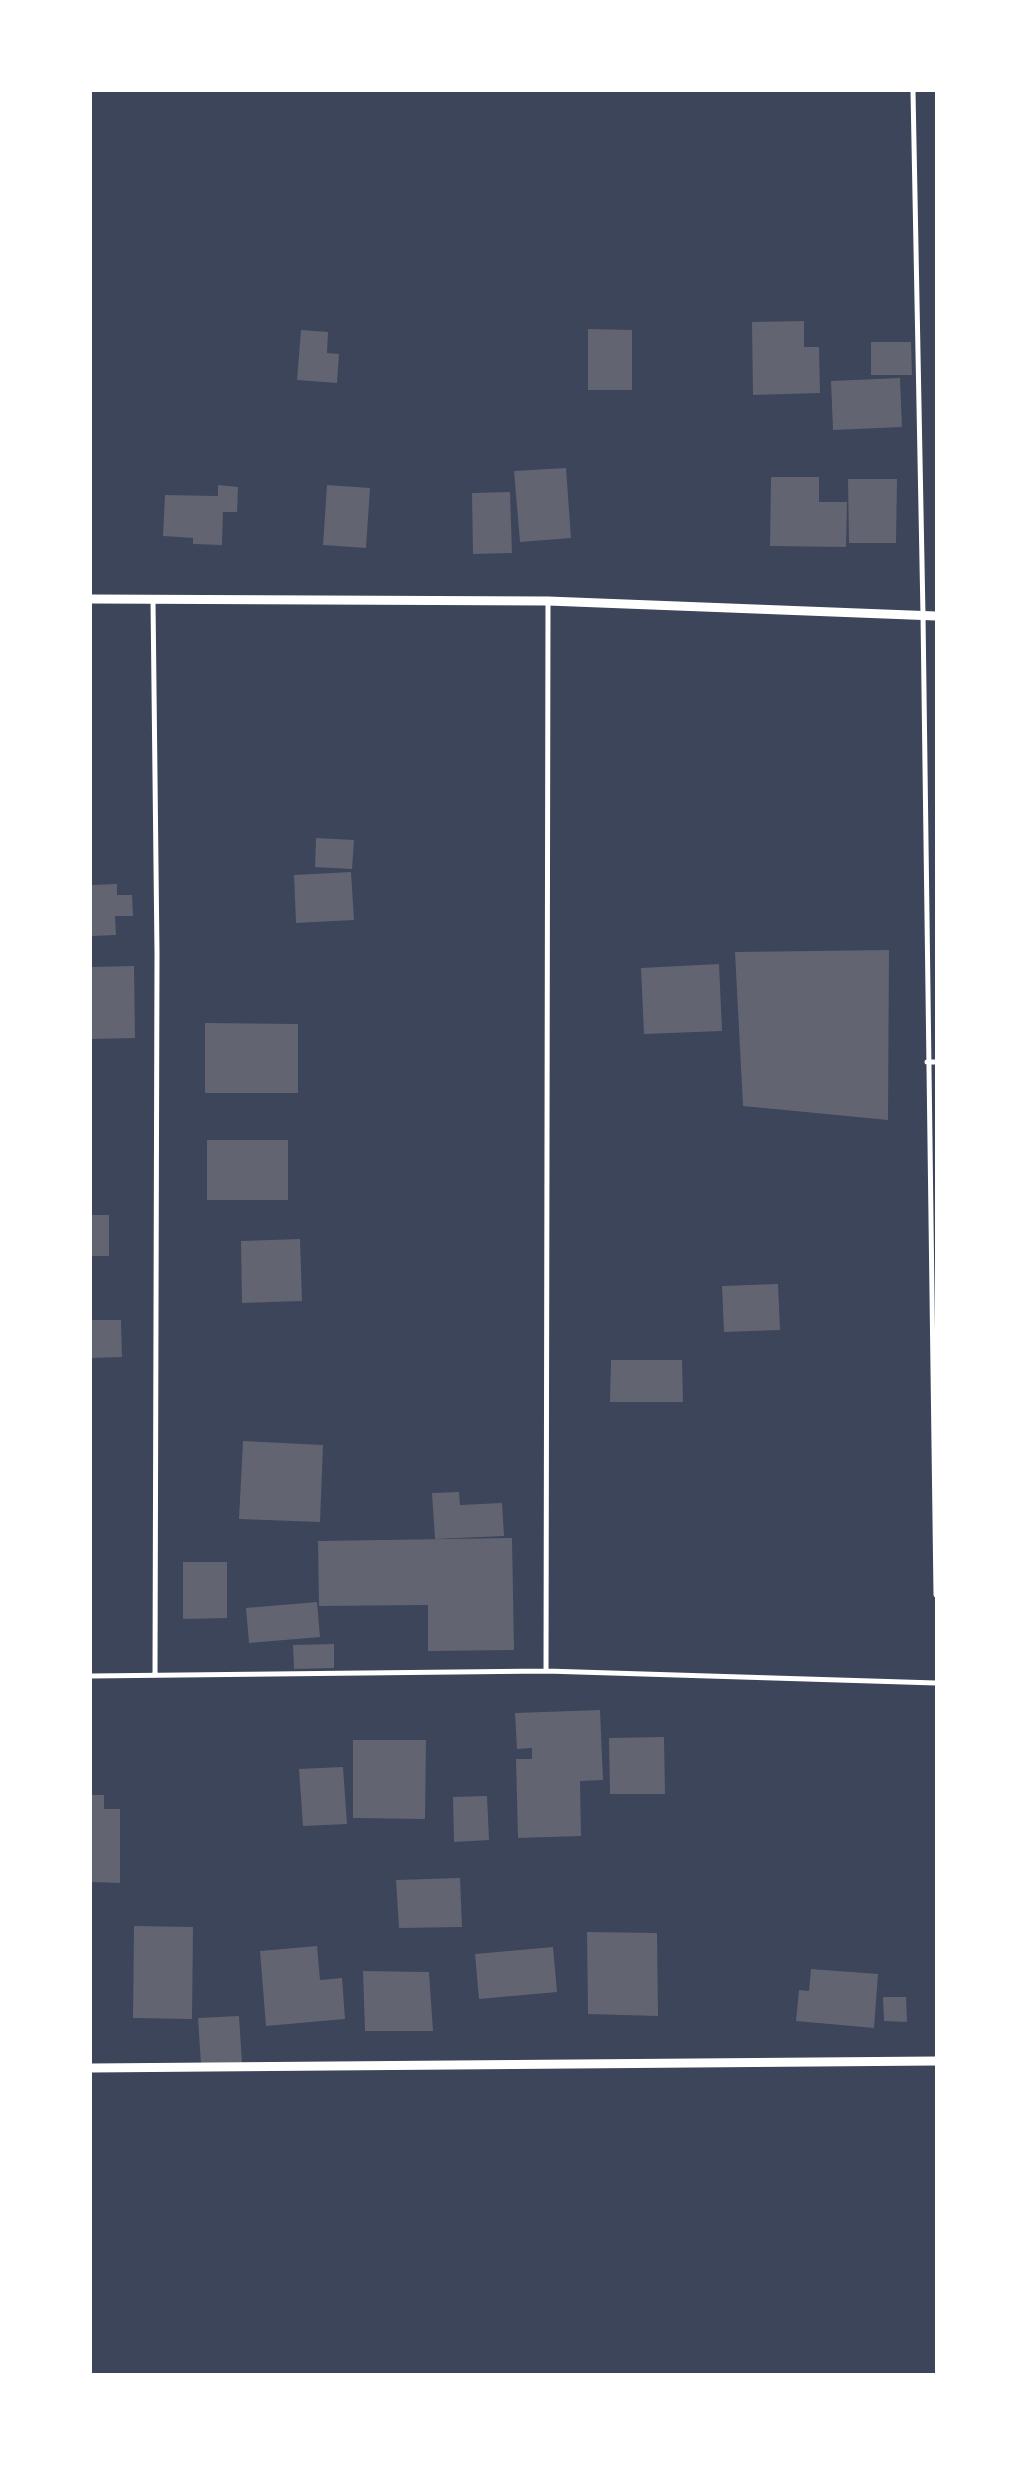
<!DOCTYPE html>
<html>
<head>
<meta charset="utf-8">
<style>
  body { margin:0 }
  #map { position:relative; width:1027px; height:2465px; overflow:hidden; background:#2d3142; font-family:Montserrat,sans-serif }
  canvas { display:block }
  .frame { position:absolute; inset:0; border:92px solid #fff; pointer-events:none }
</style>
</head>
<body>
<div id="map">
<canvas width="1027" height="2465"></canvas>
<div class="frame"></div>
</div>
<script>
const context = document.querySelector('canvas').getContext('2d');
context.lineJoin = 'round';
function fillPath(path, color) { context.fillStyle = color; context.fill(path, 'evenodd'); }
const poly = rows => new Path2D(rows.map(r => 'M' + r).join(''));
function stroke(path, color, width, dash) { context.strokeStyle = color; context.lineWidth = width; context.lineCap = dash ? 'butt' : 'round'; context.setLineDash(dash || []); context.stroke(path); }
fillPath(poly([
  [91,91,936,91,936,2374,91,2374]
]), '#3c4559');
fillPath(poly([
  [804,321,804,347,819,347,820,393,753,395,752,322],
  [588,329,632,330,632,390,588,390],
  [301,330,328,332,327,353,339,354,337,383,297,380],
  [871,342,911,342,912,375,871,375],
  [900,378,902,427,833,430,831,381],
  [566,468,571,538,520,542,514,471],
  [771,477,819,477,819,502,847,502,846,547,770,546],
  [848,479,897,479,896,543,849,543],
  [218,485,238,487,237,512,223,512,222,545,193,544,193,538,163,536,165,495,218,496],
  [327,485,370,488,366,548,323,545],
  [510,492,512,553,473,554,472,493],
  [316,838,354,840,352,869,315,867],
  [351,872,354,920,296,923,294,875],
  [117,884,117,895,132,895,133,916,115,916,116,935,91,936,91,885],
  [889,950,888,1120,743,1106,735,952],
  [719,964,722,1031,644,1034,641,968],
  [134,966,135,1038,91,1039,91,967],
  [205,1023,298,1024,298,1093,205,1093],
  [207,1140,288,1140,288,1200,207,1200],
  [91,1215,109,1215,109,1256,91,1256],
  [300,1239,302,1301,242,1303,241,1241],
  [778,1284,780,1330,724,1332,722,1286],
  [91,1320,121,1320,122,1357,91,1358],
  [611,1360,682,1360,683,1402,610,1402],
  [243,1441,323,1445,320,1522,239,1519],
  [459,1492,460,1505,502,1503,504,1536,435,1539,432,1493],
  [512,1538,514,1650,428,1651,428,1605,319,1606,318,1541],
  [183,1562,227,1562,227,1618,183,1619],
  [317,1602,320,1637,249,1643,246,1608],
  [334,1644,334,1668,294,1669,293,1645],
  [600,1710,603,1780,580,1781,581,1836,518,1838,516,1759,532,1759,532,1748,517,1749,515,1713],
  [664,1737,665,1794,610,1794,609,1738],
  [353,1740,426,1740,425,1819,353,1818],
  [343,1767,347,1824,303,1826,299,1769],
  [91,1795,104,1795,104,1809,120,1809,120,1883,91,1882],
  [487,1796,489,1840,454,1842,453,1797],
  [460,1878,462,1927,399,1928,396,1880],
  [134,1926,193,1927,192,2019,133,2018],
  [587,1932,657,1933,658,2016,588,2014],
  [317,1946,320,1980,342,1978,345,2019,266,2026,260,1951],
  [553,1947,557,1992,479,1999,475,1954],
  [811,1969,878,1974,874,2028,796,2021,799,1990,809,1991],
  [363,1971,429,1972,433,2031,365,2031],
  [883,1997,906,1997,907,2022,884,2021],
  [239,2016,242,2063,201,2065,198,2018]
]), '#626471');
stroke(poly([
  [913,91,923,615,936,1595],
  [153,600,157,953,155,1674],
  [927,1062,936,1062],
  [546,1671,548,601],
  [91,1676,546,1671,936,1683]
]), '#fff', 5);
stroke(poly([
  [91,599,548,601,936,616],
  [91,2068,936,2061]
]), '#fff', 9);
</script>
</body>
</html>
